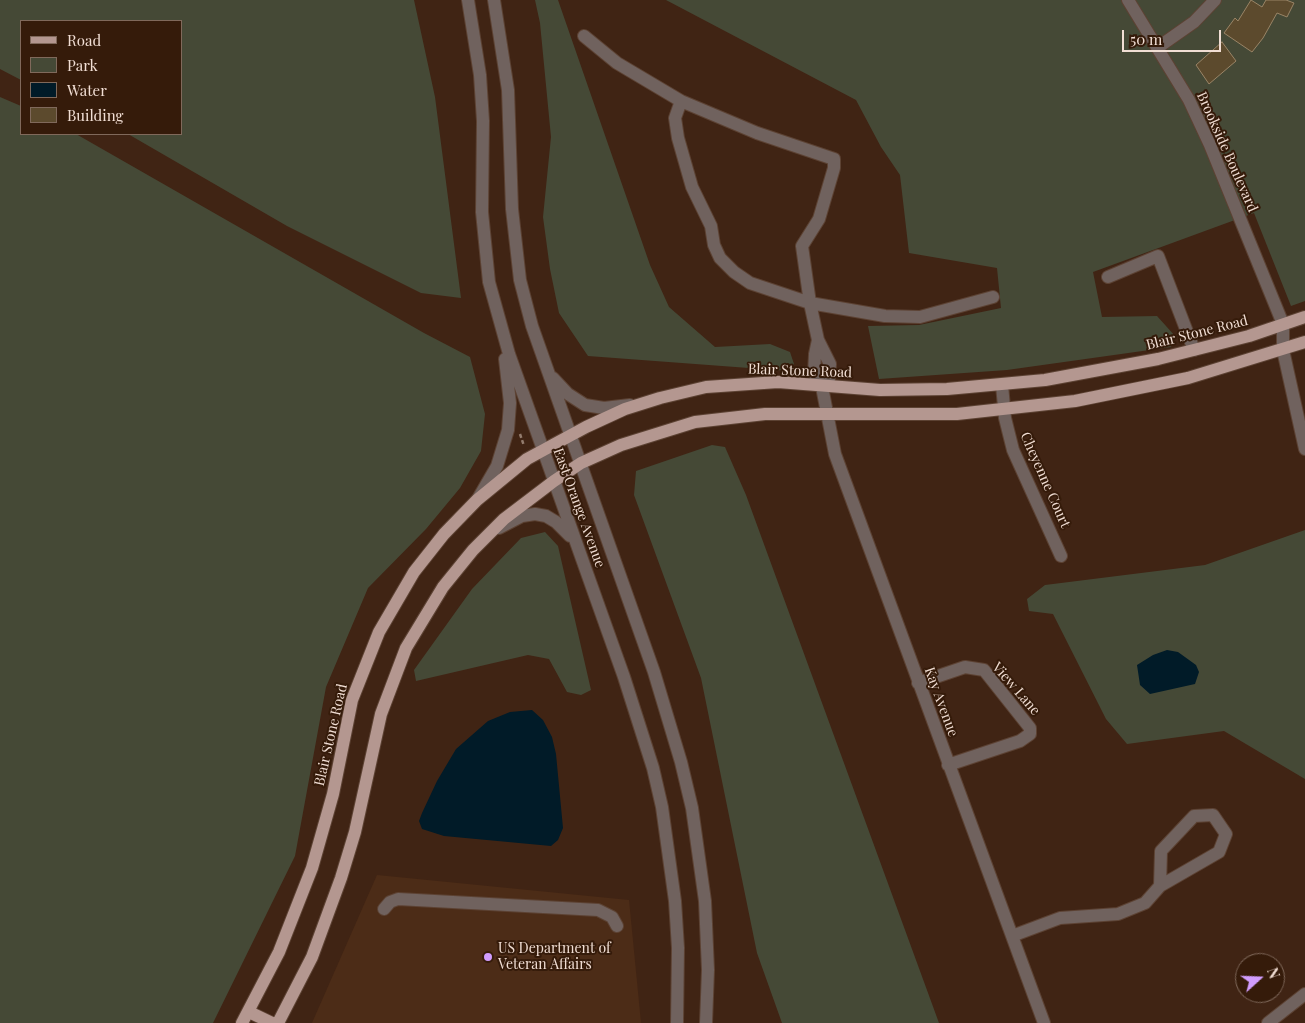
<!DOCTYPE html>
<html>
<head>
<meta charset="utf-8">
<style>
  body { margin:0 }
  #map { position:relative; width:1305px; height:1023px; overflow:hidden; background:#402414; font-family:"Playfair Display",serif }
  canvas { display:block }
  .legend { position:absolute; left:20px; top:20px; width:162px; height:115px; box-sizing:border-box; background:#351b0a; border:1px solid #80695b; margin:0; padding:6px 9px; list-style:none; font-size:15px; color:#f1ded4 }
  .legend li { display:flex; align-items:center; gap:10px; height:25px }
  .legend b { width:25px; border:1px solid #80695b }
  .north { position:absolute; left:1235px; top:953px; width:50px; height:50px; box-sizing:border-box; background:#351b0a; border:1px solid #80695b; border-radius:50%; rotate:70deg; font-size:14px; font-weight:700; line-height:20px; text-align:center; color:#f1ded4 }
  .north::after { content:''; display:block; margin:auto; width:18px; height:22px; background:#d19dfe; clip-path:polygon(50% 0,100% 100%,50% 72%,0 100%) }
  .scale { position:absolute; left:1122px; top:30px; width:99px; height:22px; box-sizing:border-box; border:2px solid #f1ded4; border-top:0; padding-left:6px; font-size:15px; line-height:18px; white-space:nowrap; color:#f1ded4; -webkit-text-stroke:4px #351b0a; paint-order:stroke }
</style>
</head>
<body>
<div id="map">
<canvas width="1305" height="1023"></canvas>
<ul class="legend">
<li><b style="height:6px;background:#b49790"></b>Road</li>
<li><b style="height:14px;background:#454936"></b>Park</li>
<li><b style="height:14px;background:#011b28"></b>Water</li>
<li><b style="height:14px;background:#5c4a2d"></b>Building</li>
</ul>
<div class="north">N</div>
<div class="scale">50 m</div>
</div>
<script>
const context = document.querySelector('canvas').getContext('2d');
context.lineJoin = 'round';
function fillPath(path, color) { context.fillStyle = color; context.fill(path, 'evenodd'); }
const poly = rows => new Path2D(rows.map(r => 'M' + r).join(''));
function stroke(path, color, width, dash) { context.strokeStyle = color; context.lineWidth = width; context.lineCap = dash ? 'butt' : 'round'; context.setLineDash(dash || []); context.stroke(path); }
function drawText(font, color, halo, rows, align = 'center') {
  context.font = font + ' "Playfair Display",serif'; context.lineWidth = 4; context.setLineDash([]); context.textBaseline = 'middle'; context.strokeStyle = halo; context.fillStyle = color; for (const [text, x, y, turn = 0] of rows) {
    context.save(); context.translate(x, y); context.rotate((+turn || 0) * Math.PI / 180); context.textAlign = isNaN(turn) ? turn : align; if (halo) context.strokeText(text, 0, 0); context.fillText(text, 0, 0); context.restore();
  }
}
fillPath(poly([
  [377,875,629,900,641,1023,312,1023]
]), '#4c2c17');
fillPath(poly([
  [0,0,414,0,435,97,461,298,421,293,287,226,128,134,181,134,181,21,21,21,21,80,0,69],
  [535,0,558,0,650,265,669,307,715,347,770,344,790,352,794,364,789,371,588,356,559,313,550,269,543,217,551,137,540,23],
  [666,0,1305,0,1305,301,1291,306,1254,213,1093,272,1102,317,1157,316,1175,336,1171,347,1007,370,879,379,868,326,919,325,1001,308,997,268,909,253,900,175,881,147,856,100],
  [0,97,21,106,21,134,76,134,424,333,470,357,485,414,481,451,460,488,426,529,368,588,326,687,295,856,213,1023,0,1023],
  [712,445,725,447,746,495,939,1023,782,1023,757,953,701,678,634,495,636,471],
  [1305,530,1305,779,1224,731,1127,744,1106,719,1053,614,1029,611,1027,599,1045,585,1205,565],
  [545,532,558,546,591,690,581,695,567,692,549,659,528,655,416,681,414,670,472,589,521,538]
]), '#454936');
fillPath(poly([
  [1167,650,1178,652,1196,665,1199,672,1195,684,1150,694,1140,685,1137,665,1153,655],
  [532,710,543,720,552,737,556,754,563,828,558,840,551,846,444,836,422,829,419,821,422,813,437,781,456,749,488,721,510,712]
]), '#011b28');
const building = poly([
  [1251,0,1262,7,1266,0,1286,0,1294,3,1287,17,1277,13,1263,38,1252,52,1224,33,1235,18,1238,21,1251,0],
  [1222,42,1236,61,1209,84,1196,65,1222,42]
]);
fillPath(building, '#5c4a2d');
stroke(building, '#998466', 1);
const minor = poly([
  [468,0,480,75,483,121,482,212,489,282,509,354,624,677,653,768,662,807,675,901,678,948,677,1023],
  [494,0,508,90,512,209,520,280,532,326,654,672,681,762,692,808,705,901,708,970,706,1023],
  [1128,0,1189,100,1210,145,1283,324,1283,350,1305,449],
  [584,36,617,63,681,101,757,133,834,159,834,168,819,219,802,246,810,303,818,340,830,364,829,379,822,387],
  [1157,48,1194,22,1215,0],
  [681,101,675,118,678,138,692,187,711,226,714,245,720,258,734,272,750,283,810,303,885,316,920,317,993,297],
  [1108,277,1158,256,1194,350],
  [818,340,815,354,814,374,822,387,835,454,1044,1023],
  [553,378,568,394,585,405,604,408,630,405],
  [1002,385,1005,418,1013,450,1061,556],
  [479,497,497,466,508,430,510,403,505,359],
  [499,528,522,516,535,514,546,516,556,522,570,536],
  [918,683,965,667,984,670,1030,728,1030,734,1020,741,948,765],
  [384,909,390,902,398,899,598,910,612,917,617,926],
  [1012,936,1060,918,1118,914,1145,903,1160,886,1219,852,1226,834,1213,815,1194,816,1161,851,1160,886],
  [1268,1023,1305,994]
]);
const major = poly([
  [249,1012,272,1023],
  [242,1023,279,952,312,868,333,794,352,700,379,632,414,572,444,534,477,500,527,459,586,427,625,409,660,398,706,387,778,382,880,390,947,389,1045,380,1158,359,1249,336,1305,317],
  [278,1023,312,957,341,878,355,832,381,714,406,648,443,587,473,550,504,519,554,481,581,463,621,445,695,422,765,414,957,414,1075,401,1188,378,1305,342]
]);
stroke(minor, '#5c4233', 14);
stroke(major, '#5c4233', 14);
stroke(poly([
  [520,434,524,446]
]), '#937c6e', 2.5, [4, 2.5]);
stroke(minor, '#70625e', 12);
stroke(major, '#b49790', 12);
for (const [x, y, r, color] of [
  [488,957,5,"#d19dfe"]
]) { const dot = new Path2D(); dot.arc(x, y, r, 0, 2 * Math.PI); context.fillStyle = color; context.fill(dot); stroke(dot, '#351b0a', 2); }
drawText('14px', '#f1ded4', '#351b0a', [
  ["Brookside Boulevard",1227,152,66],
  ["Blair Stone Road",1197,333,-14],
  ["Blair Stone Road",800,371,2],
  ["Cheyenne Court",1045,480,66],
  ["East Orange Avenue",579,508,70],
  ["View Lane",1016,689,49],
  ["Kay Avenue",941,702,70],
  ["Blair Stone Road",331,735,-77]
]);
drawText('14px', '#f1ded4', '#351b0a', [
  ["US Department of",498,949],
  ["Veteran Affairs",498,965]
], 'left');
</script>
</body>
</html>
